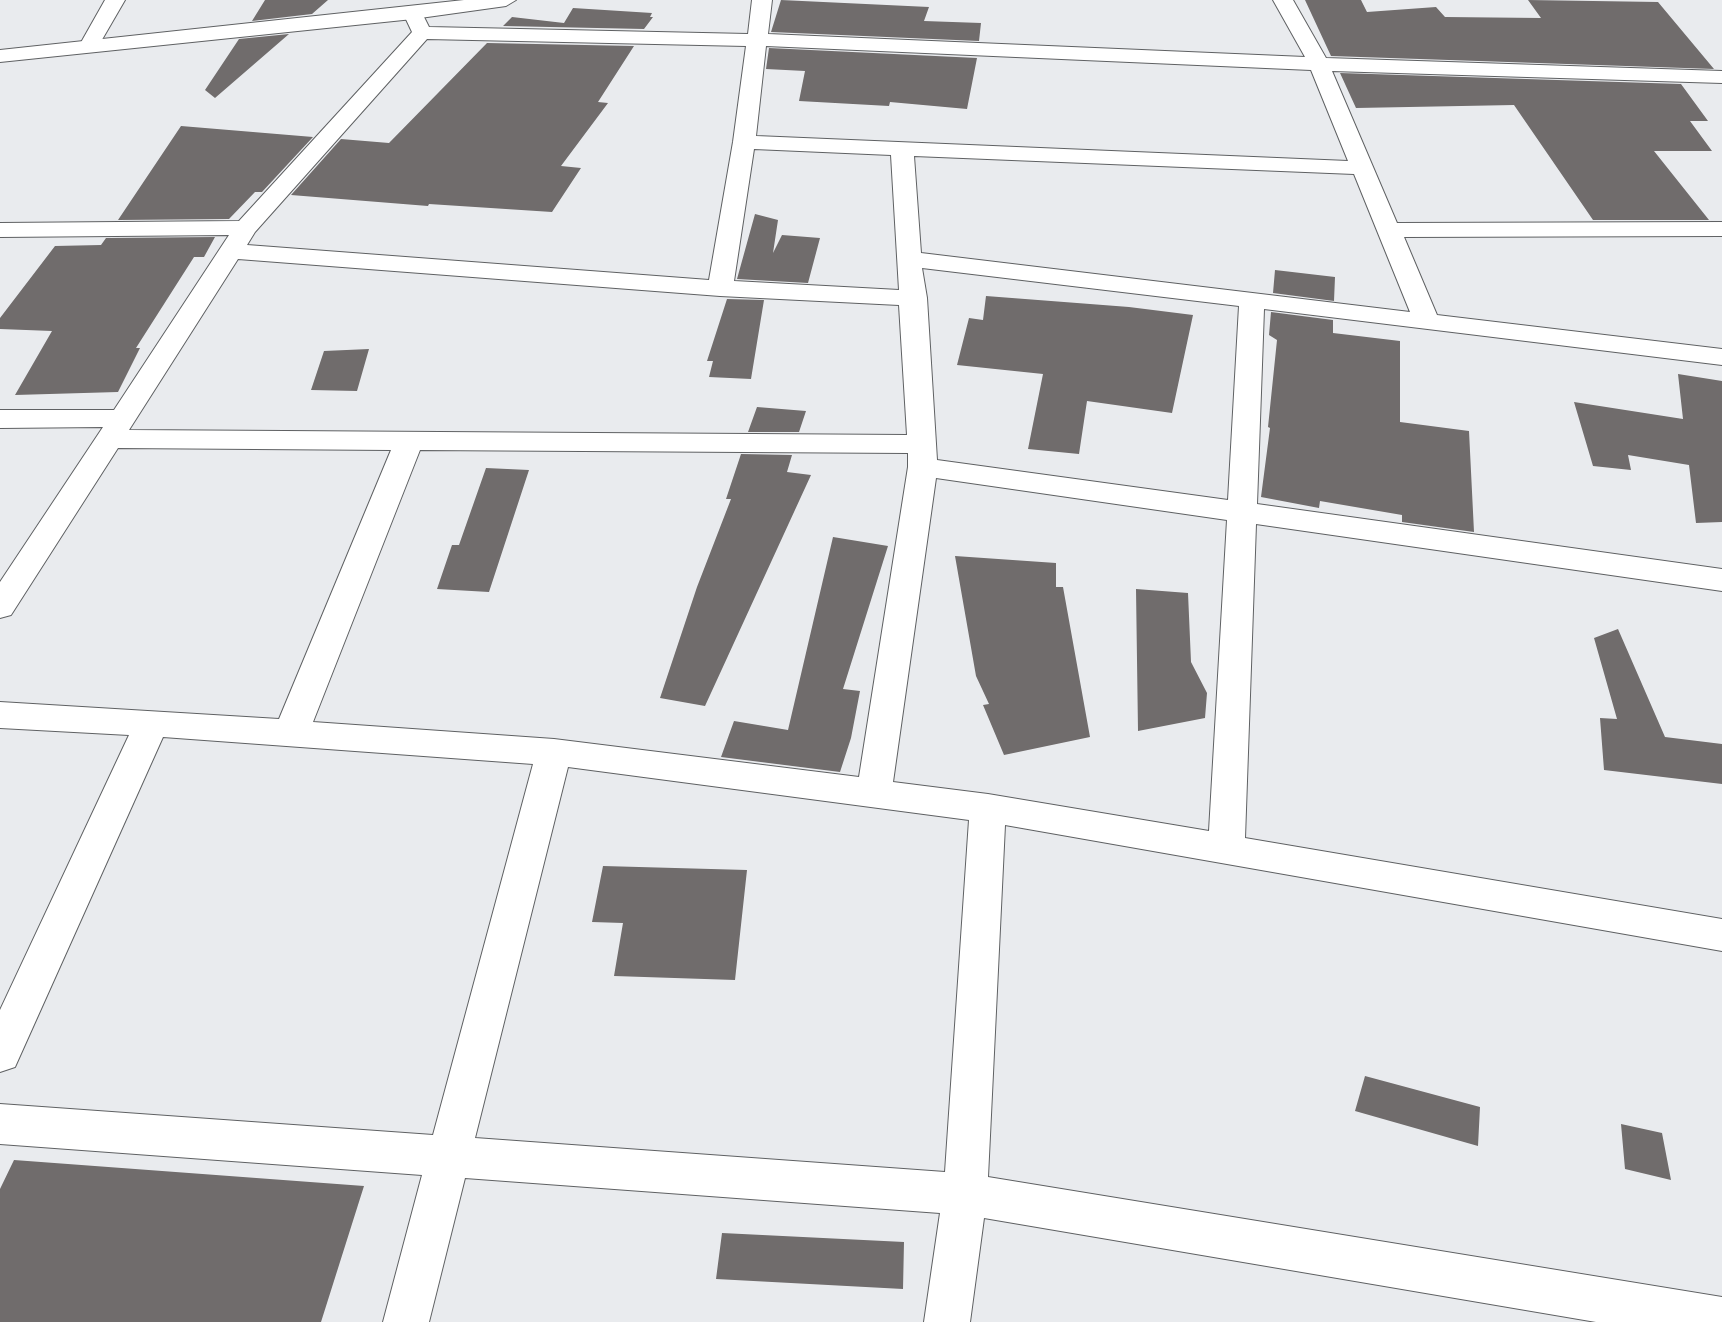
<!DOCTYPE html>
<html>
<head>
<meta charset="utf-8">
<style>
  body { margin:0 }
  canvas { display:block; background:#e9ebee }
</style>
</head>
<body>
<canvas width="1722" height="1322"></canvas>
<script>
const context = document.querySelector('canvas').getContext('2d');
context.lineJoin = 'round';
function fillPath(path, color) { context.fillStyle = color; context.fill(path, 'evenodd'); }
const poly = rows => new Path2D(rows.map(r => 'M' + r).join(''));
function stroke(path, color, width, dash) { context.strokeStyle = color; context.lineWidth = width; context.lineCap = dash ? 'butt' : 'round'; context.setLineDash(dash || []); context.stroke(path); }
fillPath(poly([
  [265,0,328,0,312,14,252,21],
  [781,0,929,7,924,21,981,23,979,41,771,32],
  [1305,0,1361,0,1367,12,1436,7,1445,17,1541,18,1528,0,1658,2,1714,69,1331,56],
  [573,8,652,13,650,17,653,17,644,29,503,26,512,17,564,23],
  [289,34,215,98,205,90,239,39],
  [487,43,634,46,598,102,608,103,561,166,581,168,552,212,429,204,428,206,291,195,341,139,389,143],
  [769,48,977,58,967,109,890,102,889,106,799,101,805,71,766,69],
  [1340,73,1681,84,1708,121,1690,121,1712,151,1654,151,1709,220,1593,220,1514,105,1356,108],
  [181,126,313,137,262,192,255,192,229,219,118,220],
  [755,214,778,220,773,253,782,235,820,238,808,283,737,279],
  [215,237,204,257,194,257,136,348,140,348,118,392,15,395,52,331,0,329,0,318,55,246,101,245,106,238],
  [1275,270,1335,277,1334,301,1273,293],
  [986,296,1129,307,1193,315,1172,413,1087,401,1079,454,1028,449,1043,374,957,365,969,318,983,320],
  [727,299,764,300,751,379,709,377,713,361,707,361],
  [1271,312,1333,320,1333,333,1400,341,1400,422,1469,431,1474,532,1402,522,1402,515,1320,501,1319,508,1261,497,1270,428,1268,427,1277,340,1269,335],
  [369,349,357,391,311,390,324,351],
  [1678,374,1722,381,1722,522,1696,523,1689,465,1628,455,1631,470,1593,466,1574,402,1683,419],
  [757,407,806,411,799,432,748,432],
  [741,454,792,455,787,472,811,475,705,706,660,698,697,587,731,499,726,499],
  [486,468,529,470,489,592,437,589,452,545,459,545],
  [833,537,888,546,843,689,860,691,851,738,840,772,721,757,734,721,788,730],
  [955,556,1056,563,1056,587,1063,587,1090,737,1004,755,983,705,989,704,976,676],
  [1136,589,1188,593,1191,662,1207,693,1205,718,1138,731],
  [1618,629,1665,737,1722,744,1722,784,1604,770,1600,718,1617,719,1594,638],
  [603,866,747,870,735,980,614,976,623,923,592,922],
  [1365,1076,1480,1107,1478,1146,1355,1111],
  [1621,1124,1662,1133,1671,1180,1625,1169],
  [14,1160,364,1186,321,1322,0,1322,0,1189],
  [722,1233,904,1242,903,1289,716,1279]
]), '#706c6c');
const minor = poly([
  [105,0,125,0,96,50,82,50,79,46,105,0],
  [752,0,772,0,768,34,1305,57,1273,0,1293,0,1326,58,1722,71,1722,83,1332,71,1397,223,1722,222,1722,236,1404,237,1437,315,1722,349,1722,365,1264,309,1257,504,1722,569,1722,591,1256,524,1245,838,1722,919,1722,951,1005,825,988,1177,1722,1297,1722,1322,1596,1322,984,1218,970,1322,924,1322,940,1213,465,1178,429,1322,383,1322,422,1175,0,1144,0,1104,433,1135,533,764,163,737,15,1067,0,1072,0,1010,129,735,0,728,0,702,279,719,391,450,118,448,11,615,0,618,0,582,103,427,0,428,0,410,114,410,229,235,0,237,0,223,239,221,412,32,403,13,406,9,420,9,429,27,748,34,752,0],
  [427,39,746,46,733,142,709,280,247,245,255,232,427,39],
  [766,46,1311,70,1348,161,756,136,766,46],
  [754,149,891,155,899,290,734,281,754,149],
  [914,156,1354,174,1410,312,921,253,914,156],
  [238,259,720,296,899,305,907,435,129,430,238,259],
  [922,268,1239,306,1228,500,937,460,927,298,922,268],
  [420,450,908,453,908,467,859,777,554,739,313,722,420,450],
  [936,478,1227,520,1209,831,988,794,893,782,936,478],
  [568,767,969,820,945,1172,475,1138,568,767]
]);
const tertiary = poly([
  [464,0,516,0,506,6,413,19,0,62,0,50,464,0]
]);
stroke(minor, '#5f6163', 2);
stroke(tertiary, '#5f6163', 2);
fillPath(minor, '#fff');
fillPath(tertiary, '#fff');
</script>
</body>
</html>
